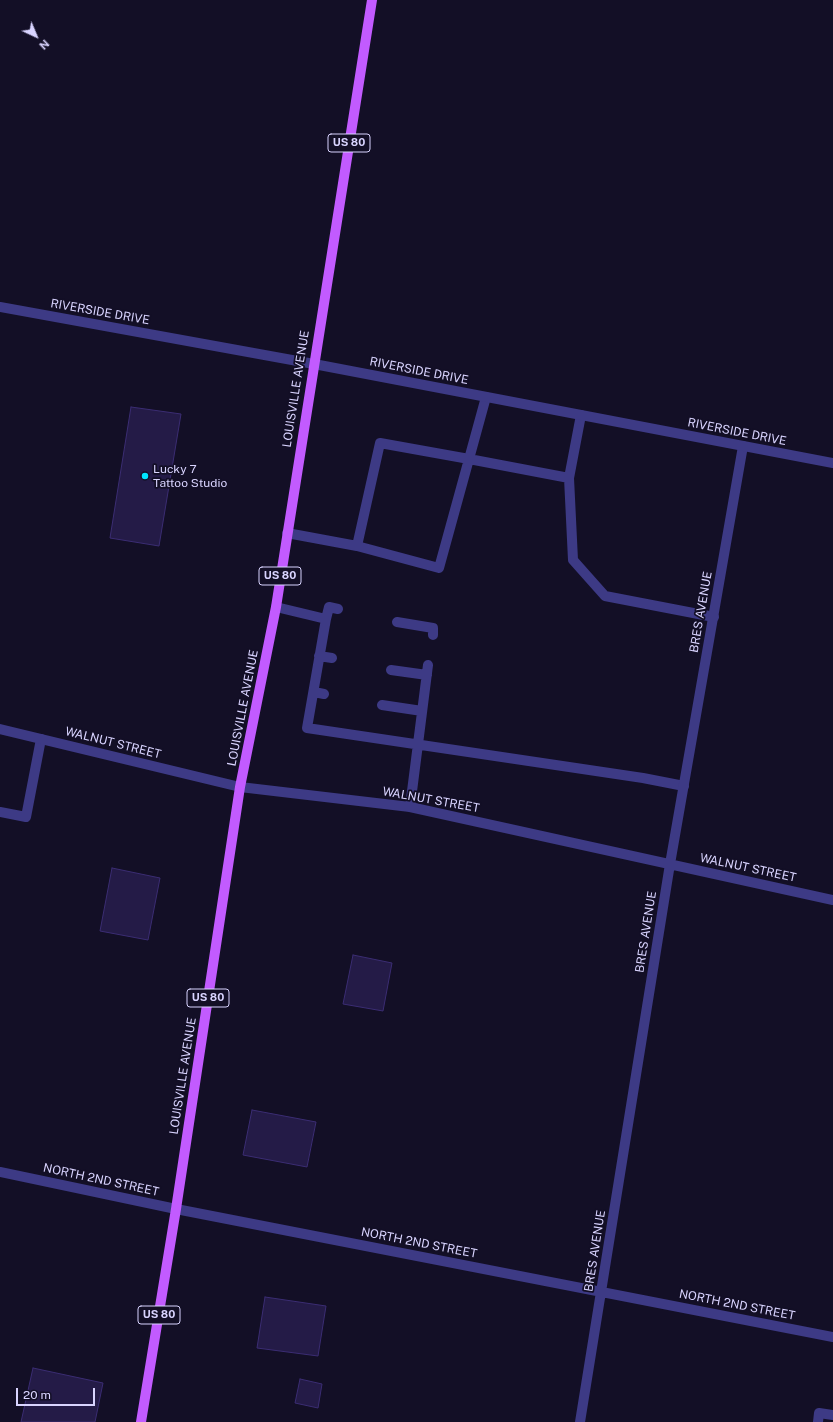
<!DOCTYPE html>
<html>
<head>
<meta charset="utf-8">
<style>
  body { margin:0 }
  #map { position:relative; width:833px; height:1422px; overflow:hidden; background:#130f26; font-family:"Public Sans",sans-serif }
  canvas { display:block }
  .north { position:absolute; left:16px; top:16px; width:40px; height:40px; -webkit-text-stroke:3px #130f26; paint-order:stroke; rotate:136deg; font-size:11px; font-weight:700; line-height:16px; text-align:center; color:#d9d4ff }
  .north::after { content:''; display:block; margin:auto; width:14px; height:18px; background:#d9d4ff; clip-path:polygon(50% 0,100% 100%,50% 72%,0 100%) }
  .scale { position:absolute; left:16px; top:1388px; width:79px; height:18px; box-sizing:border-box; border:2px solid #d9d4ff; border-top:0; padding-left:5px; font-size:12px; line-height:14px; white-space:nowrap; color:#d9d4ff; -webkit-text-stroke:3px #130f26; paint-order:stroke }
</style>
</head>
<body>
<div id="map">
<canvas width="833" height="1422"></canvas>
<div class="north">N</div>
<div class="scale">20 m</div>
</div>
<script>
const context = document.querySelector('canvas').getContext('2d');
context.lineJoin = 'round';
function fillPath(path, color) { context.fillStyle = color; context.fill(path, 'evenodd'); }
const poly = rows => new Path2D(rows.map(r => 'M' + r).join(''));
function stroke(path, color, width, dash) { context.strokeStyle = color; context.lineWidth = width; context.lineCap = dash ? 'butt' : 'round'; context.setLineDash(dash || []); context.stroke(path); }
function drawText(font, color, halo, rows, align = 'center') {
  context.font = font + ' "Public Sans",sans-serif'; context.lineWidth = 3.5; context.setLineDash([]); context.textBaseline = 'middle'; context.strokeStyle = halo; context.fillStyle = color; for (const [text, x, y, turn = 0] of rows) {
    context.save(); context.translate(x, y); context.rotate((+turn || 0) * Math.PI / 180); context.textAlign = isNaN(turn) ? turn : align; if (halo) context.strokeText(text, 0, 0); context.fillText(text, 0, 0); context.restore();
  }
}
const building = poly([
  [131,407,181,414,159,546,110,538,131,407],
  [112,868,160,878,148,940,100,931,112,868],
  [353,955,392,963,383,1011,343,1004,353,955],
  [252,1110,316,1122,307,1167,243,1155,252,1110],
  [265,1297,326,1306,318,1356,257,1348,265,1297],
  [33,1368,103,1383,95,1422,21,1422,33,1368],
  [300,1379,322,1384,318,1408,295,1403,300,1379]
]);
fillPath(building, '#241b47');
stroke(building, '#3b2d73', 1);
stroke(poly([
  [486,397,469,459,439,568,357,546,380,443,469,459,569,478,573,560,605,596,714,617],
  [569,478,581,415],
  [287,533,357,546],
  [276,607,326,619,307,728,643,778,684,786],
  [326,619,329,607,338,609],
  [397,622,433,628,433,635],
  [319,656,332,658],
  [391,670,427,675],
  [314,692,324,694],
  [382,705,422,711],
  [410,807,428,665],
  [0,812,26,817,41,739],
  [818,1422,819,1413,833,1415]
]), '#3d3a85', 10);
stroke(poly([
  [0,307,314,364],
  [240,787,410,807,833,900],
  [0,1172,176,1209,833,1337],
  [580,1422,670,864,743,446]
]), '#3d3a85', 10);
stroke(poly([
  [314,364,833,463],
  [0,729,240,787]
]), '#3d3a85', 10);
stroke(poly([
  [141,1422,176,1209,240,787,276,607,372,0]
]), '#c25bff', 10);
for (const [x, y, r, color] of [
  [145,476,4,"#00e5ff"]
]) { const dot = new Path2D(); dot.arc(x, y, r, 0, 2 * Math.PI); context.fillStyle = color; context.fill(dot); stroke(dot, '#130f26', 1.5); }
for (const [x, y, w] of [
  [349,143,42],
  [280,576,42],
  [208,998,42],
  [159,1315,42]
]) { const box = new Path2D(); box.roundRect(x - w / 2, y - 9, w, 18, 3); context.fillStyle = '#130f26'; context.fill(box); stroke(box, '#d9d4ff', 1); }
drawText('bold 11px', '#d9d4ff', null, [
  ["US 80",349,143],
  ["US 80",280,576],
  ["US 80",208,998],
  ["US 80",159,1315]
]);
drawText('12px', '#d9d4ff', '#130f26', [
  ["RIVERSIDE DRIVE",100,312,10],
  ["RIVERSIDE DRIVE",419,371,11],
  ["LOUISVILLE AVENUE",296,389,-81],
  ["RIVERSIDE DRIVE",737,432,11],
  ["BRES AVENUE",701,612,-80],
  ["LOUISVILLE AVENUE",243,708,-79],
  ["WALNUT STREET",113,743,14],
  ["WALNUT STREET",431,800,10],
  ["WALNUT STREET",748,868,12],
  ["BRES AVENUE",646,932,-81],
  ["LOUISVILLE AVENUE",183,1076,-81],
  ["NORTH 2ND STREET",101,1180,12],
  ["NORTH 2ND STREET",419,1243,11],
  ["BRES AVENUE",595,1251,-81],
  ["NORTH 2ND STREET",737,1305,11]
]);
drawText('12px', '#d9d4ff', '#130f26', [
  ["Lucky 7",153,469],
  ["Tattoo Studio",153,483]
], 'left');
</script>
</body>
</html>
